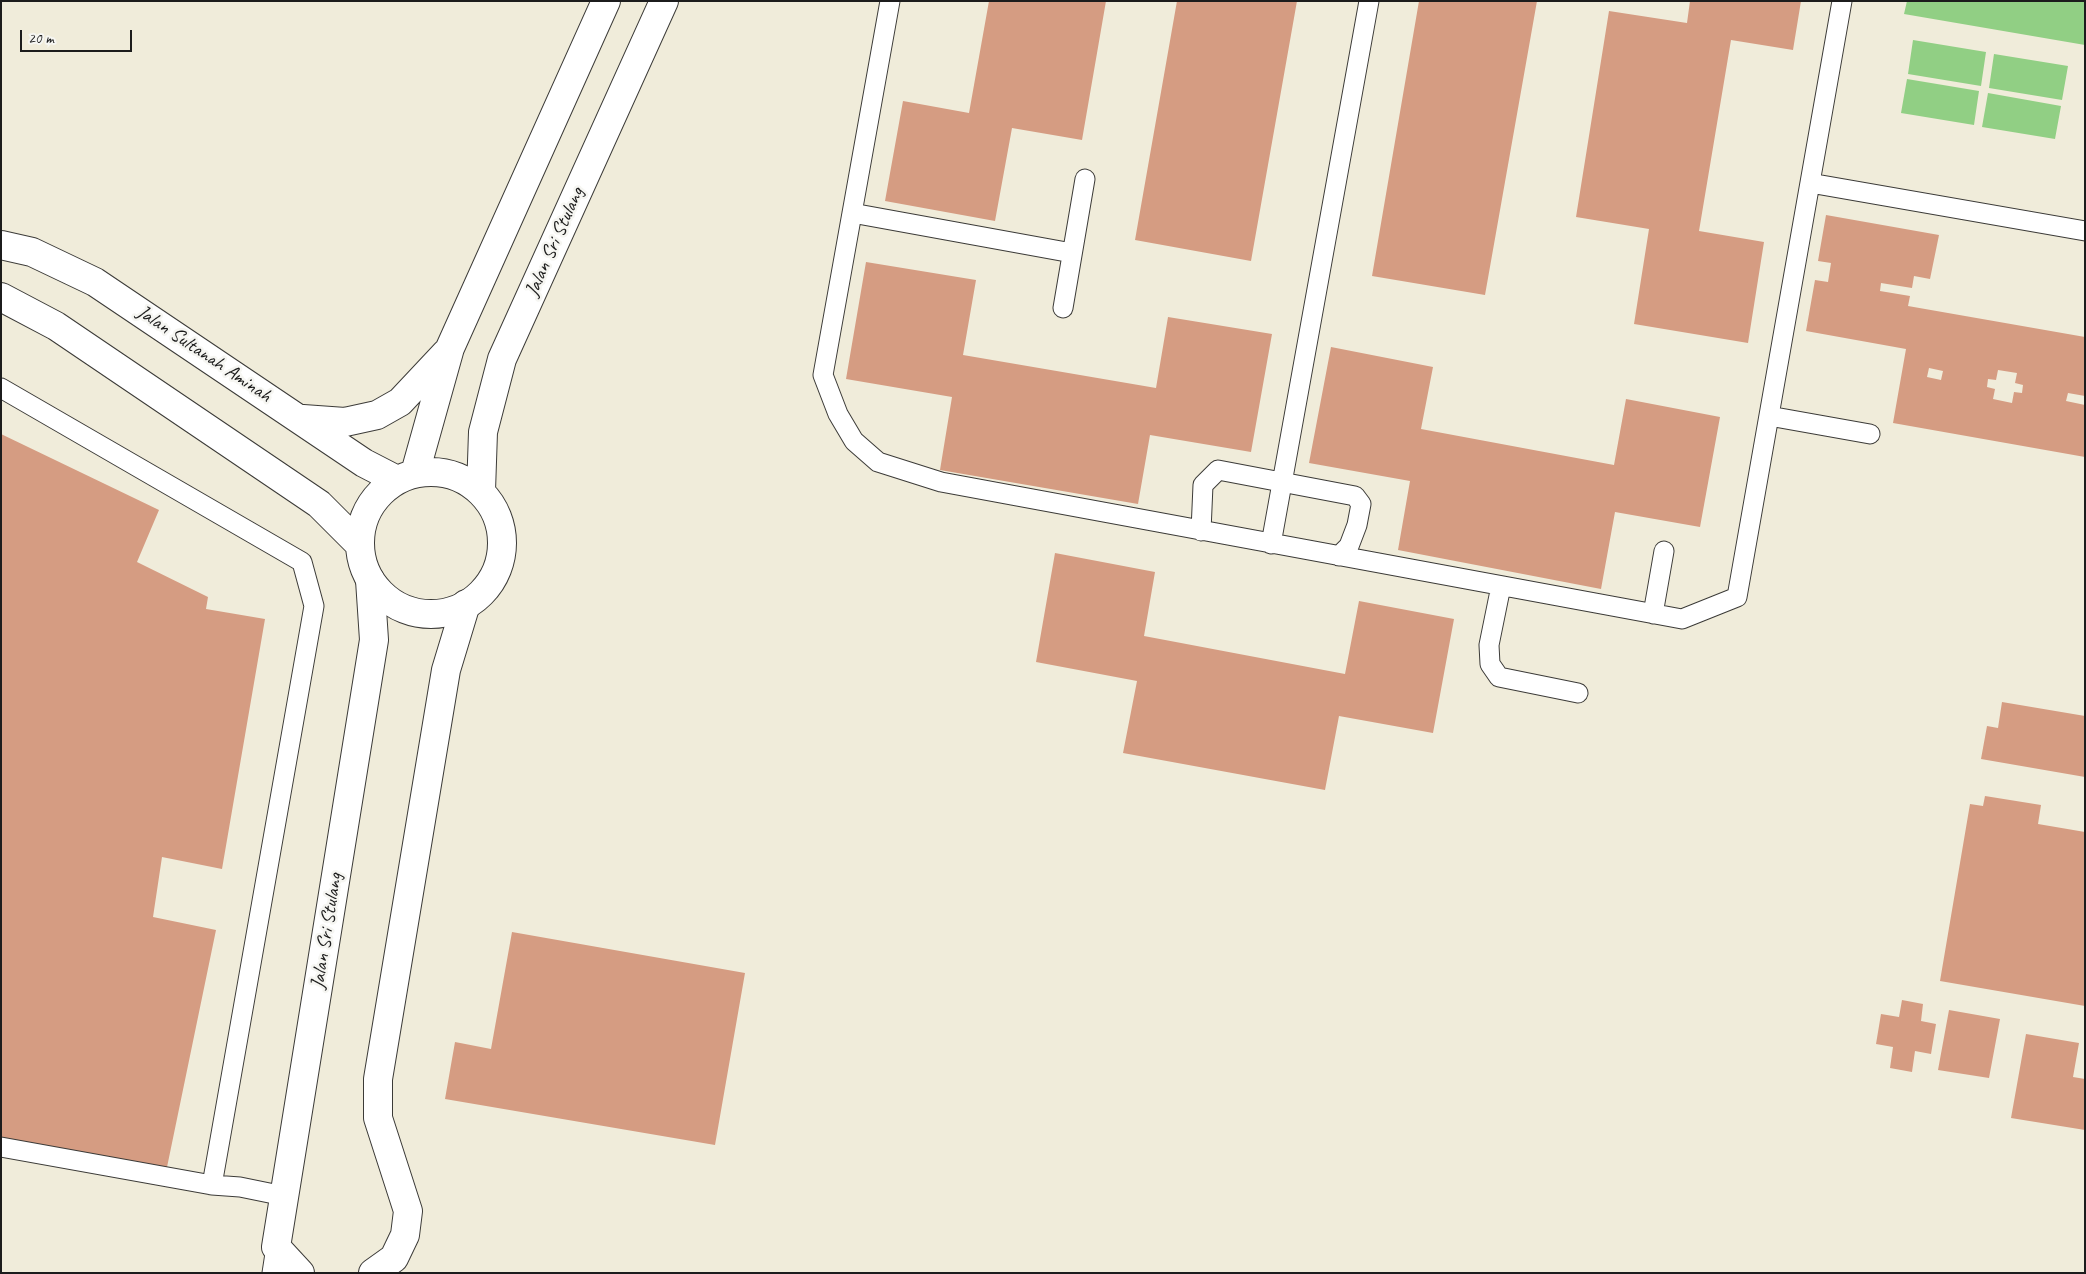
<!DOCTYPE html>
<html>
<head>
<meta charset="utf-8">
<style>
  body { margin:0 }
  #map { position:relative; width:2086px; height:1274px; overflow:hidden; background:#f0ecda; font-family:Caveat,sans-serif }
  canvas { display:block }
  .frame { position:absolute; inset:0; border:2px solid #1c1c1c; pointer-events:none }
  .scale { position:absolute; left:20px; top:30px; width:112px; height:22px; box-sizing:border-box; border:2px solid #1c1c1c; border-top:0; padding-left:6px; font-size:15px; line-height:18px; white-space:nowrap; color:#1c1c1c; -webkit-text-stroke:4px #f6f6f2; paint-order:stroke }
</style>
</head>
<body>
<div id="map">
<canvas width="2086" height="1274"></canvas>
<div class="frame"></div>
<div class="scale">20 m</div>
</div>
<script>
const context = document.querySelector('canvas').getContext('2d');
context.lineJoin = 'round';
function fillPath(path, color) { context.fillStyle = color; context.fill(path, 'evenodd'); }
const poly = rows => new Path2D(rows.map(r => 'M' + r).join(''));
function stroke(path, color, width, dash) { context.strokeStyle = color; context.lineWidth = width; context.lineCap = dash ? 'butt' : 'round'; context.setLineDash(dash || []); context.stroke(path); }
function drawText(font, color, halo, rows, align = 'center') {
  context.font = font + ' Caveat,sans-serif'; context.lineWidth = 5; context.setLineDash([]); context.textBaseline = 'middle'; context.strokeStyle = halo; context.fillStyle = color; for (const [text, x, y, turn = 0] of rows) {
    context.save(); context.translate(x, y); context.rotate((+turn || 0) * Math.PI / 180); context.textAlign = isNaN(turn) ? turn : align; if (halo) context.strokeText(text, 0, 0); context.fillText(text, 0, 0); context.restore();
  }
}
fillPath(poly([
  [1907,1,2085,1,2085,45,1904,14],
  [1913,40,1986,52,1981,86,1908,74],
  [1994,54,2068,66,2062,100,1989,88],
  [1907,79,1979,91,1974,125,1901,113],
  [1988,93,2061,106,2055,139,1982,127]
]), '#91cf84');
fillPath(poly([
  [989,1,1106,1,1082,140,1012,128,995,221,885,201,903,101,969,113],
  [1177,1,1297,1,1251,261,1135,240],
  [1419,1,1537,1,1485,295,1372,276],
  [1690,1,1801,1,1793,50,1731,40,1699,231,1764,242,1748,343,1634,324,1649,229,1576,217,1609,11,1687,23],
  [1826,215,1939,235,1930,279,1914,276,1912,288,1881,283,1880,291,1910,296,1908,306,2085,337,2085,396,2068,393,2066,401,2085,405,2085,457,1893,423,1906,349,1806,331,1815,280,1828,282,1831,263,1818,261],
  [1929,368,1943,371,1941,380,1927,377],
  [1998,370,2017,373,2015,383,2023,385,2022,393,2014,392,2012,403,1993,399,1995,389,1987,387,1988,379,1996,380],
  [866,262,976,280,963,355,1156,388,1168,317,1272,334,1251,452,1150,435,1138,504,940,470,952,397,846,379],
  [1331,347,1433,367,1421,429,1614,465,1626,399,1720,417,1700,527,1615,512,1601,589,1398,550,1410,481,1309,463],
  [1,434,159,510,137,562,208,597,206,609,265,619,222,869,162,857,153,917,216,930,166,1172,1,1142],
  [1055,553,1155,572,1144,636,1345,674,1359,601,1454,619,1433,733,1339,716,1325,790,1123,753,1137,681,1036,662],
  [2002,702,2085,716,2085,777,1981,759,1987,726,1998,728],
  [1985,796,2041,805,2038,824,2085,832,2085,1006,1940,981,1970,804,1983,806],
  [512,932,745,973,715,1145,445,1099,455,1042,491,1049],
  [1902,1000,1923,1004,1921,1021,1936,1024,1931,1054,1915,1051,1912,1072,1890,1068,1893,1047,1876,1044,1881,1014,1899,1017],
  [1949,1010,2000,1019,1989,1078,1938,1070],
  [2026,1034,2079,1043,2073,1077,2085,1079,2085,1130,2011,1118]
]), '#d59c82');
const lane = poly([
  [890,1,823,375,838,414,854,441,878,462,941,482,1682,619,1737,597,1842,1],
  [1810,183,2085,231],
  [852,213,1072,253],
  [1063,308,1085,179],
  [1,388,302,562,314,606,212,1185,1,1147],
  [1769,416,1870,434],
  [1201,531,1203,485,1218,470,1355,496,1361,504,1357,525,1349,546,1339,556],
  [1271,544,1369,1],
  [1501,586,1489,645,1490,664,1499,677,1578,693],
  [1653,614,1664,551],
  [212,1185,240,1187,284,1196],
  [272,1273,276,1247]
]);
const street = poly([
  [300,1273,276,1247,374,640,370,580],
  [373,1273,394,1258,405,1235,408,1211,378,1118,378,1079,446,670,466,604]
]);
const secondary = poly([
  [1,245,32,252,95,282,364,463,397,480],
  [1,297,56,326,319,504,360,545],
  [303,419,345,422,377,415,400,402,446,353],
  '360 543a71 71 0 1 1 142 0a71 71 0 1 1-142 0Z',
  [415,473,450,348,606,1],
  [481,491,483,432,502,359,664,1]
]);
stroke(lane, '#3c3b38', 21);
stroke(street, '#3c3b38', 30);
stroke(secondary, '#3c3b38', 30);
stroke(lane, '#fff', 19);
stroke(street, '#fff', 28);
stroke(secondary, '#fff', 28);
drawText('20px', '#1c1c1c', '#f6f6f2', [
  ["Jalan Sri Stulang",555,242,-66],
  ["Jalan Sultanah Aminah",204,354,34],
  ["Jalan Sri Stulang",327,931,-81]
]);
</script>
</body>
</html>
